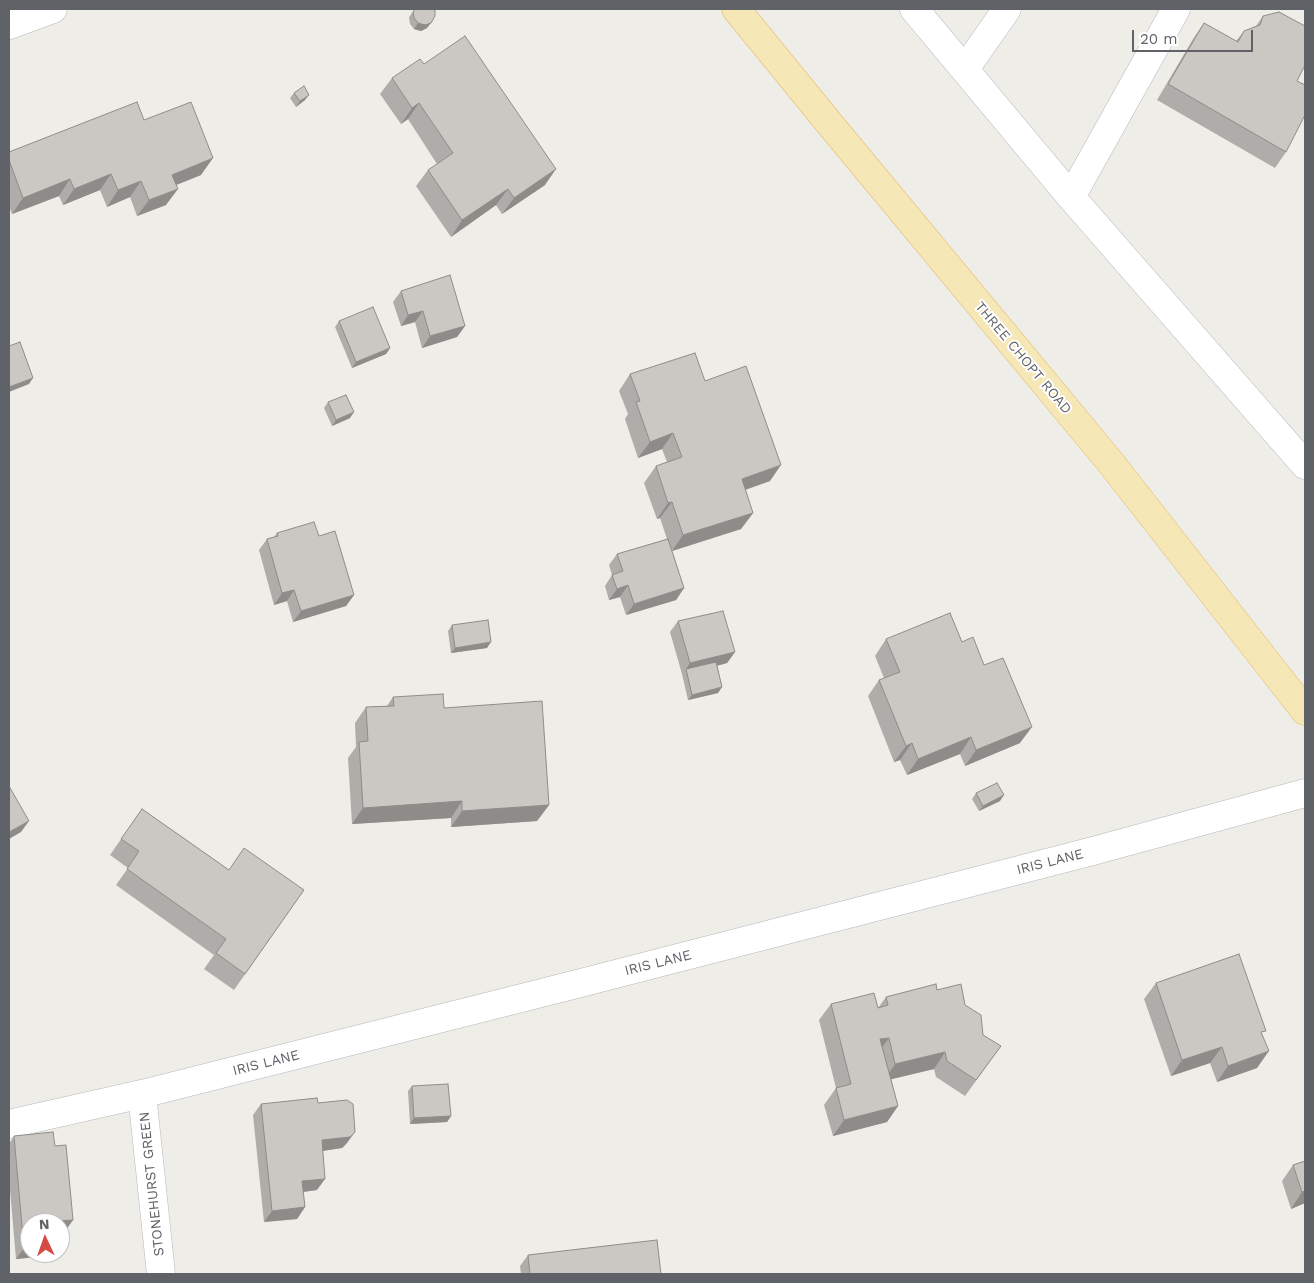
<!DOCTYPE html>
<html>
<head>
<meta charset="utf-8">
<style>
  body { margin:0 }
  #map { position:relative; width:1314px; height:1283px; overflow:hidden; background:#efede8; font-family:"Work Sans",sans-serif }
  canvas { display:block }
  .frame { position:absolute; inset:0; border:10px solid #5f6266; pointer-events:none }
  .north { position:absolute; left:20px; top:1213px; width:50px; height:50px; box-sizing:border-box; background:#fff; border:1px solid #bfc0c2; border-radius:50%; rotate:357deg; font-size:14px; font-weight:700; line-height:20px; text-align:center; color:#5f6266 }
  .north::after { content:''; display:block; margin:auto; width:18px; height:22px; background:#d54947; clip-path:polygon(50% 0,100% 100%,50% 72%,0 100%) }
  .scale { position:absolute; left:1132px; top:30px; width:121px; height:22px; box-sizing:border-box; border:2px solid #5f6266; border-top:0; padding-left:6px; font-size:15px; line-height:18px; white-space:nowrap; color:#5f6266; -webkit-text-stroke:4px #fff; paint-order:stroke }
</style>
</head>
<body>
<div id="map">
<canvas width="1314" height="1283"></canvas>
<div class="frame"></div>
<div class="north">N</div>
<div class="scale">20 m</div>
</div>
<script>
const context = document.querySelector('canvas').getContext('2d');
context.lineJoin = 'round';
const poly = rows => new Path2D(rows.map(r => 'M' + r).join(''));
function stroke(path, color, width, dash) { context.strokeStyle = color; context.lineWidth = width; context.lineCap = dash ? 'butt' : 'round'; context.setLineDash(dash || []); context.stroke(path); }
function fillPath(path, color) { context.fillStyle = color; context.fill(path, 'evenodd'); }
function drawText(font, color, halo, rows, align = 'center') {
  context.font = font + ' "Work Sans",sans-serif'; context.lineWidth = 4; context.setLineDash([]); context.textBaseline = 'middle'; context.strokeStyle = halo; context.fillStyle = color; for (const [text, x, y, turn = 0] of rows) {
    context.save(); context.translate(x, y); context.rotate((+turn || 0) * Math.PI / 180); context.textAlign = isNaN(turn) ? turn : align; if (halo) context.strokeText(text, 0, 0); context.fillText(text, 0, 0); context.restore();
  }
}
const minor = poly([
  [914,9,1071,197,1305,465],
  [9,25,53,9],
  [965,69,1007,9],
  [1071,197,1176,9],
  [142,1094,161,1274],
  [9,1124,142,1094,573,985,1093,851,1305,793]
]);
const major = poly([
  [736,9,829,123,1111,463,1305,711]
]);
stroke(minor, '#b4b7ba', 29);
stroke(major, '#e1ba6e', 29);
stroke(minor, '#fff', 28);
stroke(major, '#f6e7b6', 28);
fillPath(poly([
  [415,9,427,28,421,31,414,29,410,24,409,17],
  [1263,16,1297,81,1286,152,1275,168,1157,100,1193,39,1204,23,1236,41,1244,31,1256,26],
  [424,64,545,185,502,214,496,205,451,237,416,186,428,170,437,164,408,119,401,124,380,94,392,78],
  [294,93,305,100,296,107,290,98],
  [144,120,201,175,176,185,166,205,137,216,130,197,107,207,100,190,63,205,59,196,12,214,9,206,9,152],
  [401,291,465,326,457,337,422,348,415,322,401,326,393,302],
  [339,321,390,348,386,354,352,368,335,327],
  [630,374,705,381,770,481,745,490,753,513,741,529,672,551,684,588,676,600,626,615,620,597,609,600,605,586,612,575,609,565,617,554,667,539,660,518,657,519,644,483,656,466,667,462,662,449,638,458,625,419,628,414,619,391],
  [328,402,350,418,332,426,324,408],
  [277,533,319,536,354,595,346,606,293,622,287,601,274,605,259,550,267,539,274,537],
  [678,621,735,652,727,663,717,666,722,687,718,693,688,700,682,674,670,632],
  [452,625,487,648,451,653,448,631],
  [886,639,962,642,984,665,1020,743,965,766,960,754,907,775,900,760,894,762,868,696,879,680,884,678,875,656],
  [393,697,444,708,549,805,537,821,451,827,451,818,352,824,348,758,356,747,355,723,366,707,387,706],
  [976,793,1000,801,979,811,972,799],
  [142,809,229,870,304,890,234,990,204,969,214,955,116,885,128,868,110,855],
  [1156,983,1262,1036,1257,1068,1217,1082,1210,1063,1171,1076,1144,999],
  [937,990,965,1005,983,1035,1001,1046,965,1096,936,1077,934,1069,891,1079,898,1106,887,1122,833,1136,824,1105,836,1088,819,1020,831,1004,878,1008,886,997],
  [412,1086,451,1116,447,1122,410,1124,408,1091],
  [318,1103,347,1143,342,1148,323,1151,317,1190,303,1192,305,1207,297,1219,264,1222,253,1115,261,1104],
  [14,1136,55,1146,73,1220,65,1231,60,1231,60,1223,30,1223,48,1256,16,1259,9,1178,9,1144],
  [1305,1161,1305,1203,1291,1209,1282,1181,1293,1165],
  [528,1255,661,1274,521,1274,520,1266]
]), '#afaca9');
fillPath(poly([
  [418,23,431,23,427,28,421,31,414,29],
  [309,95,305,100,296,107,300,101],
  [419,103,408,119,401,124,412,108],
  [213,158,201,175,161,191,172,175],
  [556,169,545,185,502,214,514,198],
  [111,174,100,190,63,205,74,189],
  [70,179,59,196,12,214,23,198],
  [141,181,130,197,107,207,118,190],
  [178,189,166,205,137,216,149,200],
  [508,189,496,205,451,237,462,220],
  [423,311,415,322,401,326,408,315],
  [465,326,457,337,422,348,430,336],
  [390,348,386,354,352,368,356,362],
  [33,378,29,384,9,392,9,387],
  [354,412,350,418,332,426,336,420],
  [673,433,662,449,638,458,650,442],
  [781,465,770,481,730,495,742,479],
  [672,502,660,518,657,519,668,503],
  [753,513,741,529,672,551,683,535],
  [628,585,620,597,609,600,617,589],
  [684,588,676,600,626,615,634,604],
  [294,590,287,601,274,605,282,593],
  [354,595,346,606,293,622,301,611],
  [491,642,487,648,451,653,455,648],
  [735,652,727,663,687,673,686,669,690,663],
  [722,687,718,693,688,700,692,695],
  [1032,727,1020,743,965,766,976,750],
  [971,737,960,754,907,775,918,759],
  [912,743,900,760,894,762,906,746],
  [1004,795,1000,801,979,811,983,806],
  [462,801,451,818,352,824,363,808],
  [549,805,537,821,451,827,462,811],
  [29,821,21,832,9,839,9,832],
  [889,1038,877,1054,880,1039],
  [1222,1047,1210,1063,1171,1076,1182,1060],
  [1269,1051,1257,1068,1217,1082,1228,1066],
  [945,1052,934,1069,884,1081,895,1064],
  [898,1106,887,1122,833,1136,844,1120],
  [451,1116,447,1122,410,1124,414,1118],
  [355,1132,347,1143,342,1148,314,1152,322,1140],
  [325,1179,317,1190,294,1193,302,1181],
  [1305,1191,1305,1203,1291,1209,1302,1192],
  [305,1207,297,1219,264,1222,272,1211],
  [73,1220,65,1231,60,1231,60,1223,53,1223,54,1221],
  [30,1247,30,1253,50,1253,48,1256,16,1259,24,1248]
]), '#8e8c89');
const building = poly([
  [415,9,434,9,435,10,435,16,431,23,425,25,418,23,414,18,413,12,415,9],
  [1279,12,1305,26,1305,65,1297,81,1305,85,1305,115,1286,152,1168,84,1204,23,1238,42,1244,31,1260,25,1263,16,1279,12],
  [465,36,556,169,514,198,508,189,462,220,428,170,453,153,419,103,412,108,392,78,420,59,424,64,465,36],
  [304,86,309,95,300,101,294,93,304,86],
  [137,102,144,120,191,102,213,158,172,175,178,189,149,200,141,181,118,190,111,174,74,189,70,179,23,198,9,160,9,152,137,102],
  [450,275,465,326,430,336,423,311,408,315,401,291,450,275],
  [373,307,390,348,356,362,339,321,373,307],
  [20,342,33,378,9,387,9,346,20,342],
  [695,353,705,381,746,366,781,465,742,479,753,513,683,535,672,502,668,503,656,466,682,457,673,433,650,442,636,402,640,401,630,374,695,353],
  [346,395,354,412,336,420,328,402,346,395],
  [314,522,319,536,335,531,354,595,301,611,294,590,282,593,267,539,278,536,277,533,314,522],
  [668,539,684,588,634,604,628,585,617,589,612,575,623,571,617,554,668,539],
  [723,611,735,652,690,663,678,621,723,611],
  [950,613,962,642,973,637,984,665,1003,658,1032,727,976,750,971,737,918,759,912,743,906,746,879,680,900,672,886,639,950,613],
  [488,620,491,642,455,648,452,625,488,620],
  [716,662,722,687,692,695,686,669,716,662],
  [443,694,444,708,542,701,549,805,462,811,462,801,363,808,359,742,368,741,366,707,394,706,393,697,443,694],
  [997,783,1004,795,983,806,976,793,997,783],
  [9,786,29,821,9,832,9,786],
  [142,809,229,870,244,848,304,890,245,974,216,953,226,939,127,869,139,851,121,839,142,809],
  [1239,954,1266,1031,1261,1032,1269,1051,1228,1066,1222,1047,1182,1060,1156,983,1239,954],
  [936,984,937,990,961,984,965,1005,981,1015,983,1035,1001,1046,976,1080,947,1061,945,1052,895,1064,889,1038,880,1039,898,1106,844,1120,836,1088,851,1084,831,1004,874,993,878,1008,888,1005,886,997,936,984],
  [448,1084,451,1116,414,1118,412,1086,448,1084],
  [317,1098,318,1103,347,1100,353,1104,355,1132,350,1137,322,1140,325,1179,302,1181,305,1207,272,1211,261,1104,317,1098],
  [53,1132,55,1146,66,1145,73,1220,54,1221,54,1223,30,1223,30,1247,24,1248,14,1136,53,1132],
  [1305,1161,1305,1191,1302,1192,1293,1165,1305,1161],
  [657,1240,661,1274,530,1274,528,1255,657,1240]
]);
fillPath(building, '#cbc8c4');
stroke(building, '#8e8c89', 1);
drawText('14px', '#5f6266', '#fff', [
  ["THREE CHOPT ROAD",1023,358,50],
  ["IRIS LANE",1050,862,-14],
  ["IRIS LANE",658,963,-14],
  ["IRIS LANE",266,1063,-14],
  ["STONEHURST GREEN",152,1184,-96]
]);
</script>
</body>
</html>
